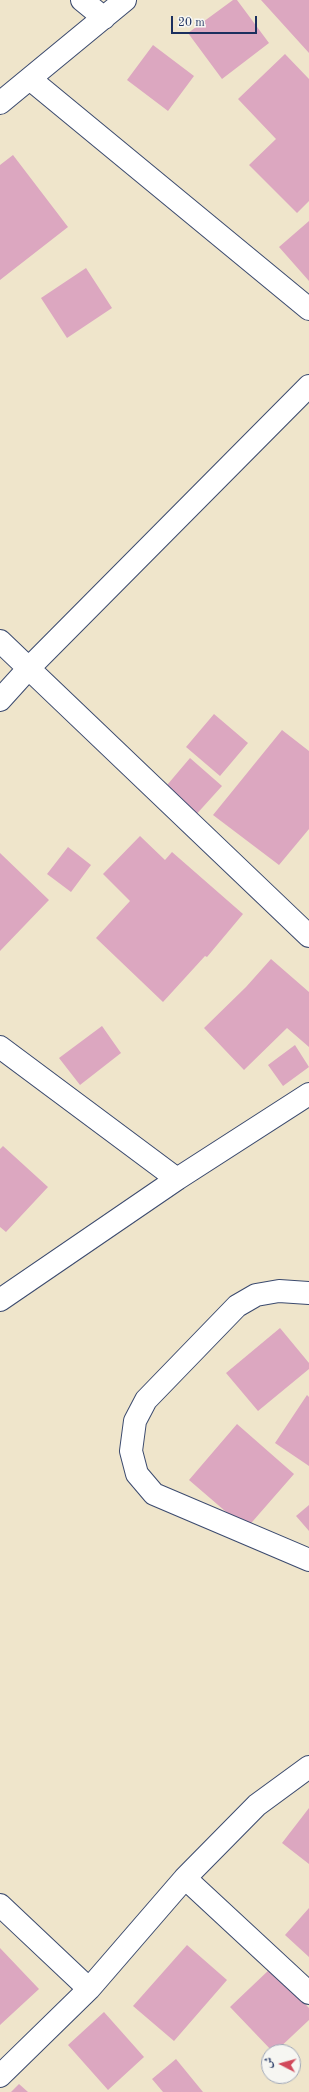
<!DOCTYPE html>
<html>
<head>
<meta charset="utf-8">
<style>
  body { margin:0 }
  #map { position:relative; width:309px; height:2092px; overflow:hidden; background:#efe5cb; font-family:"Old Standard TT",Amiri,serif }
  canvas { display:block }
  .north { position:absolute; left:261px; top:2044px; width:40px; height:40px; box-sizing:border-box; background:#f6f6f2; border:1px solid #9ea6b7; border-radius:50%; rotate:276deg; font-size:11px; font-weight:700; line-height:16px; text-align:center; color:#1b2f5e }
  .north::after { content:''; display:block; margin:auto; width:14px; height:18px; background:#d1495b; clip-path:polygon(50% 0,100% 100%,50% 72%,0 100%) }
  .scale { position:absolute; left:171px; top:16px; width:86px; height:18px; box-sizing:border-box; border:2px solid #1b2f5e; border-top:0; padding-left:5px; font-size:12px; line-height:14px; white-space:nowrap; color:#1b2f5e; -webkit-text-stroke:3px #f6f6f2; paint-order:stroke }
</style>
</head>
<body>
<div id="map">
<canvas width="309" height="2092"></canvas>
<div class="north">ش</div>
<div class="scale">20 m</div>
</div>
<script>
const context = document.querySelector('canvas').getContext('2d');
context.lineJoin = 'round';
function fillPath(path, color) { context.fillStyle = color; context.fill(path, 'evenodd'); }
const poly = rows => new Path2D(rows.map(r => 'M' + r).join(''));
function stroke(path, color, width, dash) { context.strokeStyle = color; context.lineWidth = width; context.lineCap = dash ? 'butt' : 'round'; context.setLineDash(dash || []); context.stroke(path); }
fillPath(poly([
  [233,0,237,0,269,43,222,79,188,33],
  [261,0,309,0,309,53],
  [153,45,194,76,168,111,127,80],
  [285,54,309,79,309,201,297,213,249,165,276,139,238,99],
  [13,155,68,227,0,280,0,165],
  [309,221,309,281,279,247],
  [86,268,112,308,67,338,41,298],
  [214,714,248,743,220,776,186,747],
  [282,730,309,751,309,829,279,865,213,815],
  [190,758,222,786,193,818,162,791],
  [140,836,165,860,172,852,243,914,207,957,205,956,163,1002,96,938,130,901,103,874],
  [68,847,91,865,71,892,47,874],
  [0,853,49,900,0,951],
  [271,959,309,992,309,1047,287,1028,244,1070,204,1028,246,987],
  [102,1026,121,1053,80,1085,59,1058],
  [295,1045,309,1067,283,1086,268,1065],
  [3,1146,48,1187,6,1232,0,1227,0,1149],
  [280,1328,309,1363,309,1369,258,1411,226,1373],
  [307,1395,309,1397,309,1466,275,1443],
  [237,1424,294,1474,246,1529,189,1480],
  [309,1505,309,1531,296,1516],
  [309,1808,309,1864,282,1843],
  [309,1908,309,1957,285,1935],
  [187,1945,227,1980,174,2041,133,2006],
  [0,1948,39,1989,0,2025],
  [271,1968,309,2008,309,2020,275,2052,273,2052,230,2007],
  [104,2012,144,2057,108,2090,68,2045],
  [176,2059,203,2092,163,2092,152,2079],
  [19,2084,28,2092,11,2092]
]), '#dca7c0');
const minor = poly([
  [82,0,104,18],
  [30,79,309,309],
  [0,103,125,0],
  [0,641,309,936],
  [0,700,28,669,309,386],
  [0,1047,177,1179],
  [309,1293,279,1291,256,1295,237,1306,146,1400,135,1421,131,1451,137,1474,154,1494,309,1560],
  [0,1300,177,1179,309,1094],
  [185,1878,309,1993],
  [0,1905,89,1989],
  [0,2076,89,1989,185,1878,257,1805,309,1767]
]);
stroke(minor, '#3b4a6e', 24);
stroke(minor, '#fff', 22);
</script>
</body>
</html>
